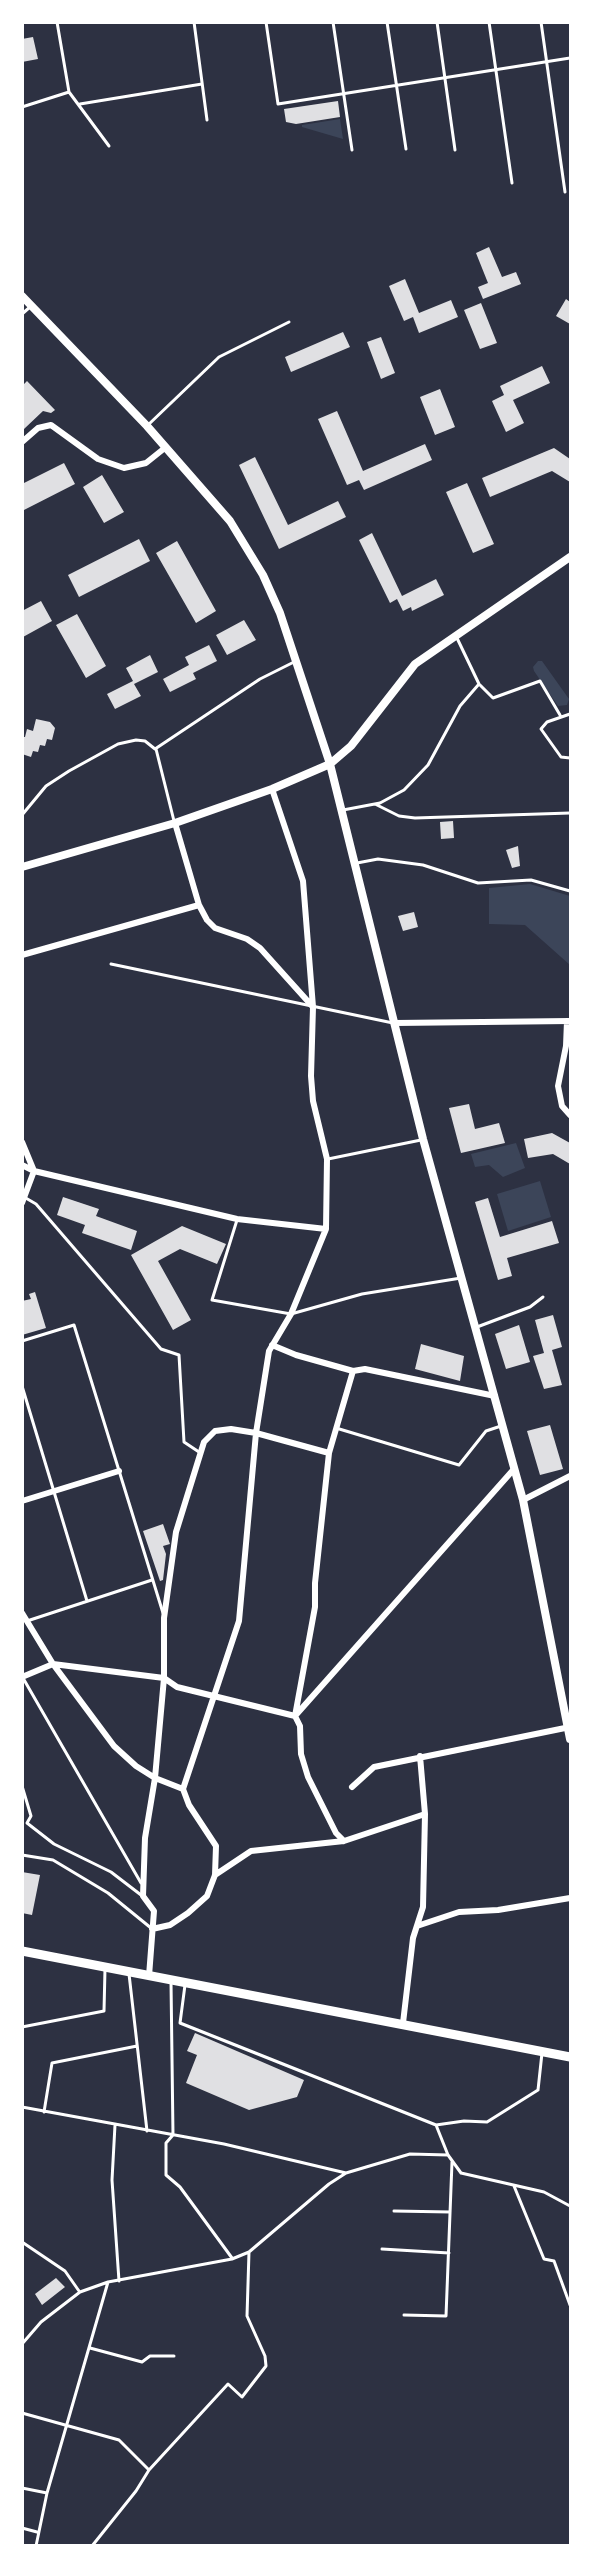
<!DOCTYPE html>
<html>
<head>
<meta charset="utf-8">
<style>
  body { margin:0 }
  #map { position:relative; width:593px; height:2568px; overflow:hidden; background:#2d3142; font-family:Montserrat,sans-serif }
  canvas { display:block }
  .frame { position:absolute; inset:0; border:24px solid #fff; pointer-events:none }
</style>
</head>
<body>
<div id="map">
<canvas width="593" height="2568"></canvas>
<div class="frame"></div>
</div>
<script>
const context = document.querySelector('canvas').getContext('2d');
context.lineJoin = 'round';
function fillPath(path, color) { context.fillStyle = color; context.fill(path, 'evenodd'); }
const poly = rows => new Path2D(rows.map(r => 'M' + r).join(''));
function stroke(path, color, width, dash) { context.strokeStyle = color; context.lineWidth = width; context.lineCap = dash ? 'butt' : 'round'; context.setLineDash(dash || []); context.stroke(path); }
fillPath(poly([
  [340,119,343,139,302,127,302,125],
  [538,661,542,661,569,699,567,705,558,706,534,671,533,667],
  [530,884,570,896,570,965,525,925,489,924,489,888],
  [516,1143,525,1168,503,1177,489,1165,475,1167,471,1154],
  [540,1181,551,1217,508,1231,497,1194]
]), '#3c4559');
fillPath(poly([
  [33,37,38,59,22,62,22,39],
  [338,101,340,117,296,124,286,122,284,109],
  [489,247,502,277,516,272,521,284,483,299,478,287,488,283,476,253],
  [405,279,419,313,451,300,458,317,419,333,413,317,404,321,389,286],
  [566,299,570,302,570,324,556,316],
  [481,303,497,343,480,349,464,310],
  [343,332,350,347,291,372,285,357],
  [381,337,395,373,381,379,367,342],
  [542,366,550,383,513,400,524,423,506,432,492,401,504,395,500,386],
  [27,381,55,410,51,413,43,411,24,429,22,386],
  [440,389,455,427,435,435,420,397],
  [337,411,363,471,425,444,432,460,364,490,359,480,347,485,318,419],
  [554,448,570,459,570,482,552,471,490,497,482,478],
  [255,457,288,525,338,501,346,517,279,549,239,465],
  [64,463,75,484,22,511,22,484],
  [102,475,124,512,104,523,83,487],
  [467,483,494,544,473,553,446,492],
  [372,533,402,596,436,579,444,595,412,611,411,607,403,611,397,599,390,603,359,540],
  [139,539,150,561,79,597,68,575],
  [177,541,216,611,196,623,156,553],
  [41,601,52,621,23,637,22,611],
  [77,614,106,666,86,678,56,625],
  [244,620,256,640,227,655,216,635],
  [209,645,217,661,193,673,196,679,170,692,163,679,189,665,185,657],
  [150,655,158,672,134,684,141,696,115,709,107,694,133,681,126,668],
  [36,719,50,722,55,728,52,740,47,739,45,746,40,745,38,752,33,751,31,757,22,754,22,737,25,737,27,729,33,731],
  [453,821,454,838,441,839,440,822],
  [518,846,520,866,512,868,506,850],
  [414,912,418,927,403,931,398,916],
  [469,1104,475,1129,499,1123,505,1143,461,1153,449,1108],
  [552,1133,570,1143,570,1164,553,1154,528,1158,524,1139],
  [63,1197,99,1209,96,1216,137,1231,131,1250,82,1233,85,1225,57,1215],
  [488,1198,500,1237,552,1221,559,1243,507,1258,512,1276,498,1280,475,1202],
  [182,1226,226,1244,217,1264,180,1249,158,1261,191,1320,173,1330,131,1255],
  [35,1292,46,1328,22,1335,22,1301,31,1299,29,1294],
  [553,1315,562,1347,552,1350,562,1385,544,1389,533,1356,544,1353,535,1320],
  [519,1325,530,1362,506,1369,495,1334],
  [421,1344,464,1356,460,1381,415,1369],
  [550,1425,563,1469,540,1475,527,1431],
  [163,1524,170,1544,163,1546,166,1554,163,1580,160,1581,143,1531],
  [22,1872,40,1875,32,1915,22,1913],
  [195,2033,304,2080,297,2097,249,2110,186,2083,197,2055,187,2051],
  [56,2278,65,2287,42,2305,35,2294]
]), '#e0e0e3');
stroke(poly([
  [57,22,69,92,109,146],
  [194,22,207,120],
  [266,22,278,104,570,58],
  [333,22,352,150],
  [387,22,406,149],
  [437,22,455,150],
  [489,22,512,183],
  [541,22,565,192],
  [80,104,202,84],
  [22,107,69,92],
  [22,314,30,307],
  [148,425,219,357,289,322],
  [456,636,479,684,493,698,540,681,560,715],
  [570,714,547,722,541,729,561,757,570,758],
  [156,749,174,821],
  [375,804,399,816,415,818,570,813],
  [343,810,380,803,404,790,428,765,460,706,479,684],
  [22,815,46,786,69,771,118,744,136,740,145,741,155,749,260,679,294,662],
  [357,863,378,859,423,865,478,883,531,880,570,891],
  [111,964,393,1023],
  [328,1159,421,1140],
  [24,1197,36,1204,161,1349,179,1355,184,1442,199,1452],
  [237,1220,212,1300,291,1314,362,1294,461,1278],
  [477,1327,530,1307,543,1297],
  [22,1341,74,1325,163,1613],
  [22,1386,87,1601],
  [336,1428,459,1465,486,1431,501,1426],
  [27,1621,152,1580],
  [23,1678,141,1883],
  [22,1786,31,1816,27,1823,54,1844,111,1872,141,1895],
  [22,1855,53,1860,108,1893,151,1928],
  [129,1974,147,2131],
  [171,1982,173,2135,166,2143,166,2175,180,2187,232,2258],
  [185,1985,180,2023,436,2125,448,2155,461,2173,544,2192,570,2206],
  [22,2027,104,2011,105,1969],
  [22,2107,224,2144,346,2173],
  [44,2112,52,2063,137,2046],
  [115,2125,112,2180,119,2281],
  [436,2125,464,2121,487,2122,538,2090,542,2053],
  [514,2186,544,2259,554,2261,570,2305],
  [394,2211,450,2212],
  [22,2242,65,2271,79,2291],
  [382,2249,449,2253],
  [404,2315,446,2316,452,2162],
  [22,2344,41,2322,80,2292,108,2282,232,2259,249,2252,329,2184,346,2173,410,2154,448,2155],
  [90,2348,142,2362,150,2356,174,2356],
  [22,2413,119,2440,149,2470],
  [22,2488,47,2493],
  [22,2528,37,2532],
  [36,2546,47,2493,108,2282],
  [92,2546,136,2491,149,2470,228,2384,242,2397,266,2366,265,2356,247,2316,249,2252]
]), '#fff', 3);
stroke(poly([
  [22,442,38,428,51,425,98,459,124,468,146,463,166,447],
  [175,823,199,905,207,920,215,928,247,939,260,948,313,1007],
  [22,955,199,905],
  [567,1021,566,1046,558,1086,562,1106,570,1115],
  [395,1023,570,1021],
  [22,1142,34,1171,22,1203],
  [22,1165,34,1171,237,1219,326,1229],
  [272,1345,296,1355,353,1371,365,1369,495,1396],
  [523,1500,570,1476],
  [22,1501,119,1471],
  [22,1613,53,1664,114,1746,136,1766,155,1778,183,1789],
  [22,1677,53,1664,164,1678,177,1687,295,1716,514,1469],
  [352,1787,374,1767,570,1727],
  [344,1841,336,1833,308,1777,301,1754,300,1726,295,1716,315,1607,315,1583,329,1453,353,1371],
  [215,1875,251,1851,344,1841,425,1814],
  [417,1926,459,1912,498,1910,570,1898],
  [152,1929,170,1925,188,1913,207,1896,215,1875,216,1846,189,1805,183,1789,239,1621,256,1433,269,1351,291,1314,326,1229,327,1159,313,1101,311,1076,313,1007,303,881,272,789],
  [149,1976,154,1911,143,1896,145,1838,155,1778,164,1678,164,1618,176,1532,204,1442,215,1431,231,1429,256,1433,329,1453],
  [403,2023,413,1938,423,1907,425,1814,420,1756]
]), '#fff', 6);
stroke(poly([
  [22,296,147,426,230,521,263,575,280,613,330,764,423,1139,523,1500,570,1739],
  [22,867,175,823,272,789,330,764,351,746,415,664,570,557]
]), '#fff', 8);
stroke(poly([
  [22,1951,570,2057]
]), '#fff', 9);
</script>
</body>
</html>
